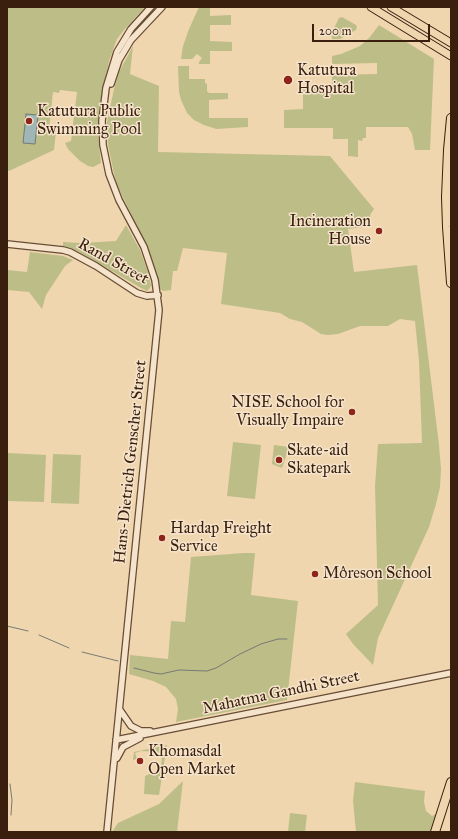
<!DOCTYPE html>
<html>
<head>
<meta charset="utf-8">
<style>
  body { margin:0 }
  #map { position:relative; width:458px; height:839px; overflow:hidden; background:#f0d6af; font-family:"IM FELL Great Primer",serif }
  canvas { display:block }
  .frame { position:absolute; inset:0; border:8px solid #3a1f0e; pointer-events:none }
  .scale { position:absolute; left:312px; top:24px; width:118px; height:18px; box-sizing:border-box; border:2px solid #3a1f0e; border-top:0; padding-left:5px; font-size:12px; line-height:14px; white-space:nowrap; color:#3a1f0e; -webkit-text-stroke:3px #f5e4cb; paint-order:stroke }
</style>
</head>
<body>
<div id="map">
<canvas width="458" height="839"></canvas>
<div class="frame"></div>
<div class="scale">200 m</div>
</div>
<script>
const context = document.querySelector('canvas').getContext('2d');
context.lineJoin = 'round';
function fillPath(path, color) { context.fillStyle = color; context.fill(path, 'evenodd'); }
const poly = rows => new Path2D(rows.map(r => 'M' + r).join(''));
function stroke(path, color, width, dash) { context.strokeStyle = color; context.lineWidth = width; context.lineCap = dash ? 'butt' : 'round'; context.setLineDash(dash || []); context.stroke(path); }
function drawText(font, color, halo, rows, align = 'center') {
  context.font = font + ' "IM FELL Great Primer",serif'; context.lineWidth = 3; context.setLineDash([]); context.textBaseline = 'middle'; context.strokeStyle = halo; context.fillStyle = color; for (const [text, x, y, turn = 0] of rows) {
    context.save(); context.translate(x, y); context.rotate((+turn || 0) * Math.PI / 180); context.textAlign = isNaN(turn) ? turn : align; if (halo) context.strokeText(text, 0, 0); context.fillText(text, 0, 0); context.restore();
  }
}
fillPath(poly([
  [7,7,145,7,124,30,117,39,109,61,99,110,98,134,101,163,93,167,88,166,80,161,68,149,65,143,71,141,77,92,60,90,59,93,53,92,49,130,56,131,54,150,9,171,7,169],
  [199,7,210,7,210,16,231,15,231,25,210,25,210,41,232,42,232,51,210,51,210,64,199,64,199,62,202,58,197,54,192,59,181,59,183,46,189,29],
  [342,17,356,25,357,27,356,30,340,39,332,39,332,32,339,18],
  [379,25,434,59,430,150,415,150,412,134,408,127,366,127,366,138,363,138,362,141,358,140,358,157,348,156,348,139,333,139,333,128,284,128,284,110,303,109,303,86,332,86,332,75,377,74,377,63,332,64,332,56,341,54,360,46,370,37],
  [133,46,130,74,159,86,158,152,330,156,374,209,370,215,371,226,348,229,354,272,417,265,439,445,441,469,440,487,436,504,429,527,378,638,373,665,353,644,346,634,378,605,375,486,378,444,422,443,419,361,415,321,400,319,388,326,360,326,338,334,328,335,321,334,302,322,290,319,280,313,221,304,227,253,183,248,177,271,173,271,171,290,163,291,159,288,156,272,147,247,116,183,108,145,107,122,114,89,119,72],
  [178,66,189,66,189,79,205,79,205,83,207,84,207,91,209,93,228,93,228,99,209,100,209,118,248,118,248,127,216,129,204,125,194,120,187,113,181,100,179,92],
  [126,225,140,250,148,272,151,285,150,288,147,291,141,288,79,252,63,247,63,242,81,243,116,241],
  [30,252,63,256,73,260,65,266,46,295,42,309,29,292,7,290,7,270,27,272],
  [233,442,261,445,255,499,227,496],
  [274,445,289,447,282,468,272,464],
  [8,453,46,455,44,502,7,501],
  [53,454,81,455,79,504,51,503],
  [244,553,255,553,251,595,298,601,287,700,176,722,178,709,176,699,166,687,153,681,129,674,130,655,168,659,171,621,185,622,191,557],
  [167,745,159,795,144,794,145,776,161,769,162,756,158,752,141,751,135,753,137,759,133,760,134,752],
  [183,781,177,832,112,832,118,823,159,804],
  [355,782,425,791,424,802,426,811,432,816,436,814,430,832,356,832,353,801],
  [290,813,307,815,305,832,288,832]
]), '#bdbd88');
const water = poly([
  [26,114,38,115,35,144,23,143,26,114]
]);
fillPath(water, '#9eb6b6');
stroke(water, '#767a73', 1);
stroke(poly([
  [7,626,28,631],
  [39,635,69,648],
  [82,652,118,661],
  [134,668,154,673,161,674,179,670,207,671,216,668,240,654,261,644,278,639,287,639],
  [7,755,7,759],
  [10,784,12,800,11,815]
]), '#767a73', 1);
const minor = poly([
  [111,84,119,60,131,40,162,7],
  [7,244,63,250,70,252,96,266,137,293,147,296,158,295],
  [120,710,131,726,141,731,150,731],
  [116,740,451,673],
  [117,758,123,747,140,738],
  [107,832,159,310,155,280,144,247,119,200,109,174,103,145,102,121,106,88,117,52,131,29,151,7]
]);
const major = poly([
  [371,7,451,56],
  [391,7,451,43]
]);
const highway = poly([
  [451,118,448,150,446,197,447,227,451,283],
  [435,832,451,782]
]);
stroke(minor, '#684d36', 8);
stroke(major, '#3a1f0e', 9);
stroke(highway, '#3a1f0e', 10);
stroke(minor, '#f5e4cb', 5.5);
stroke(major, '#f0d6af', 7);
stroke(highway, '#f0d6af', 8);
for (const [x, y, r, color] of [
  [288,80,5,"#8f2418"],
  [29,121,4,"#8f2418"],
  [379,231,4,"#8f2418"],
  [352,412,4,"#8f2418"],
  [279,460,4,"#8f2418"],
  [162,538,4,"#8f2418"],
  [315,574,4,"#8f2418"],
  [140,761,4,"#8f2418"]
]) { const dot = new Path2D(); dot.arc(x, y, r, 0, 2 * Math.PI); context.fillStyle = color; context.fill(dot); stroke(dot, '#f5e4cb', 1.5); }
drawText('16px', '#3a1f0e', '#f5e4cb', [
  ["Katutura",297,71],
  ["Hospital",297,89],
  ["Katutura Public",37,112],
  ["Swimming Pool",37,130],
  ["Incineration",371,222,"right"],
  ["House",371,240,"right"],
  ["NISE School for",344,403,"right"],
  ["Visually Impaire",344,421,"right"],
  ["Skate-aid",287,451],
  ["Skatepark",287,469],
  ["Hardap Freight",170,529],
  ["Service",170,547],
  ["Môreson School",323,574],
  ["Khomasdal",148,752],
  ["Open Market",148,770]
], 'left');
drawText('16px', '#3a1f0e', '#f5e4cb', [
  ["Rand Street",113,262,29],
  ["Hans-Dietrich Genscher Street",131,462,-84],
  ["Mahatma Gandhi Street",281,693,-12]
]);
</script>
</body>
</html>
